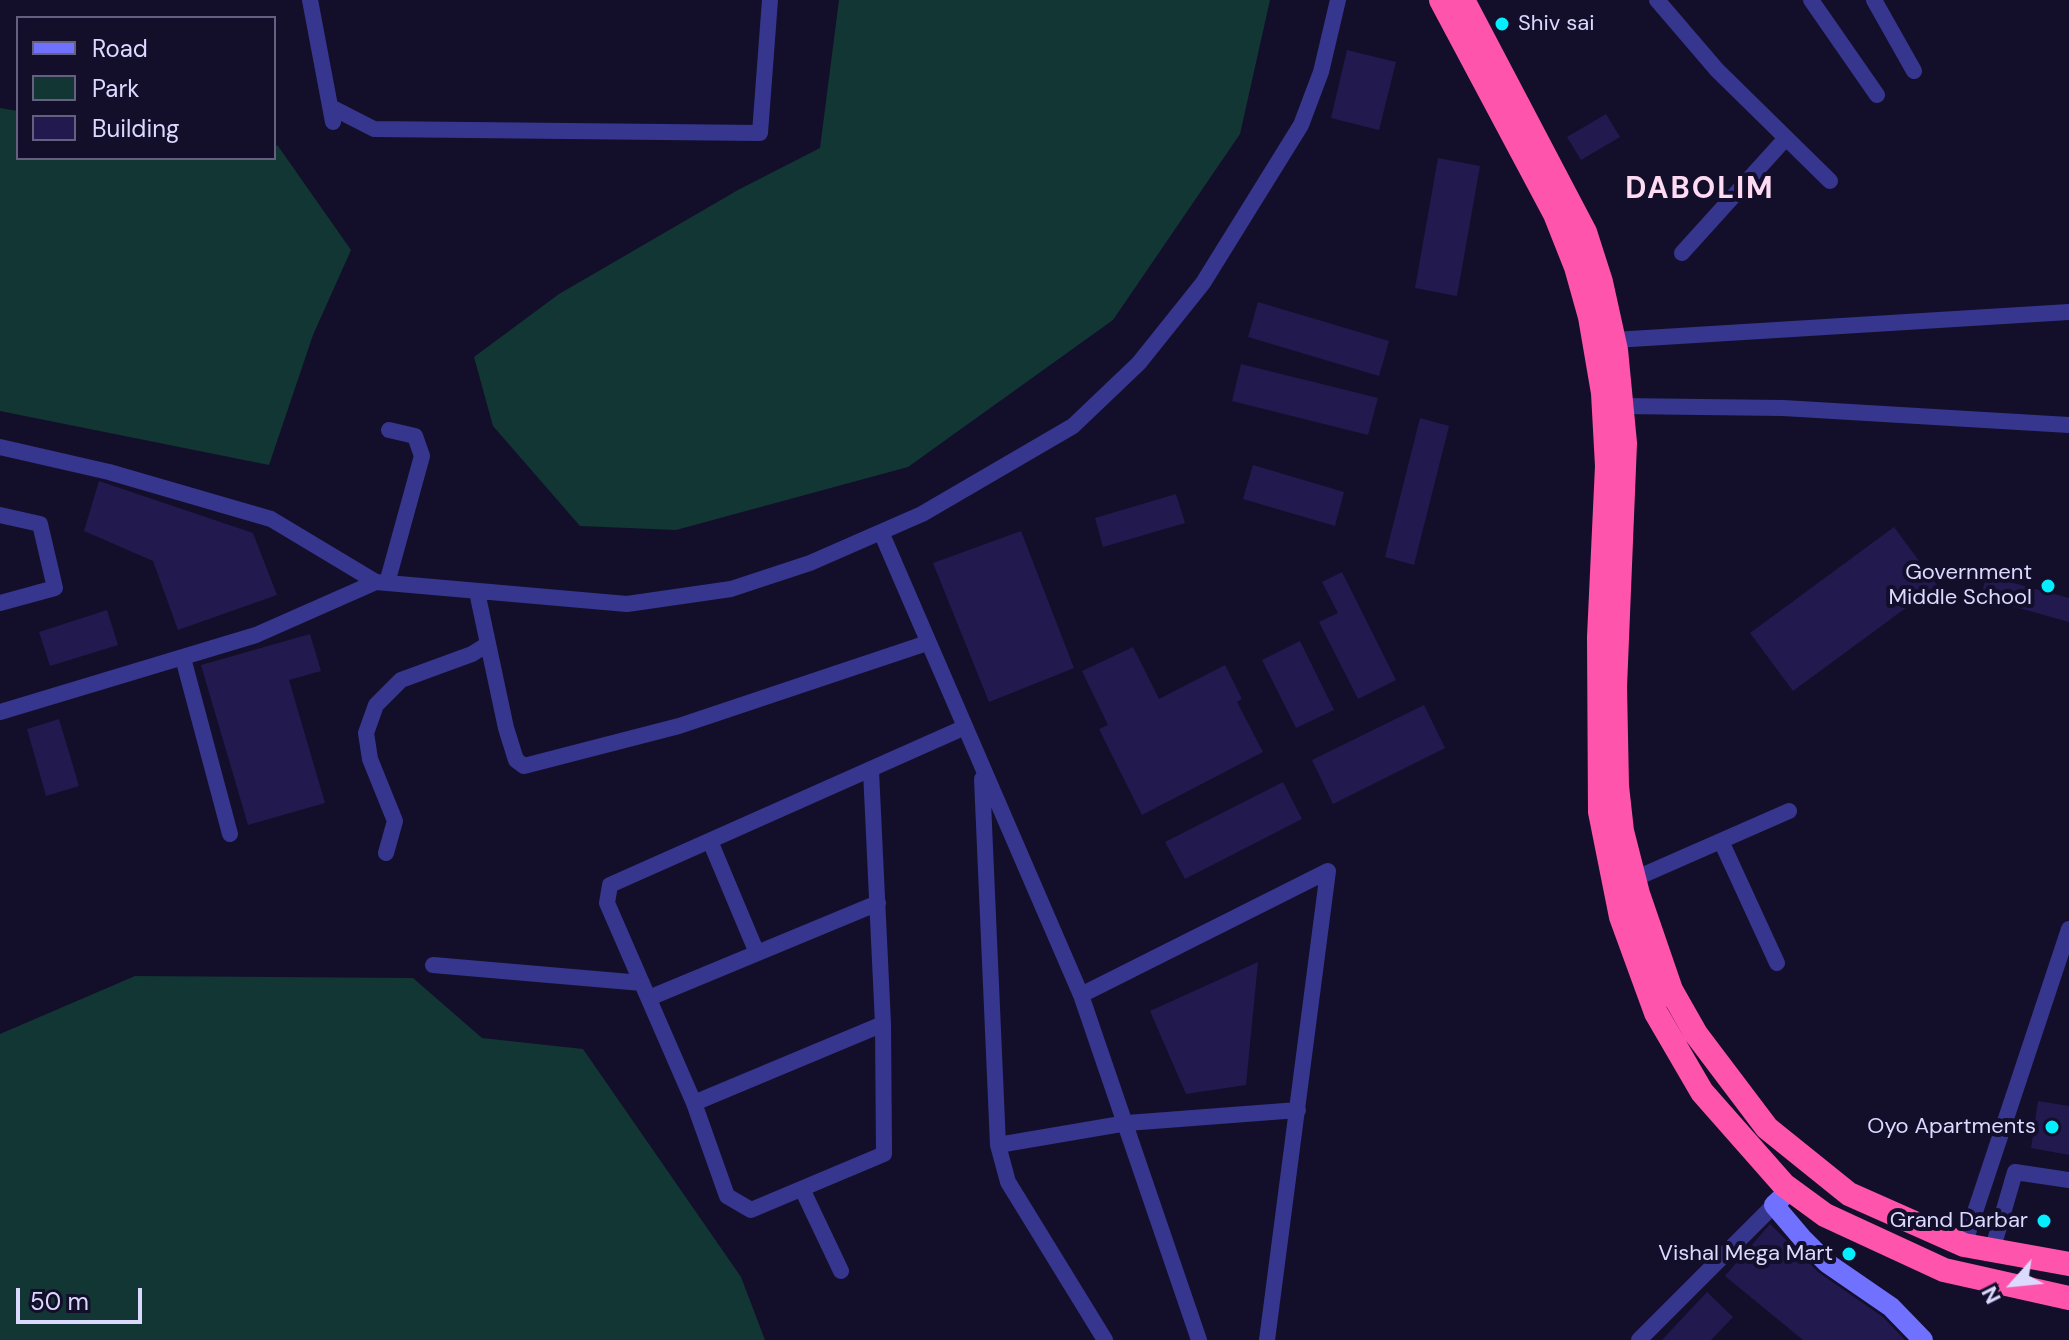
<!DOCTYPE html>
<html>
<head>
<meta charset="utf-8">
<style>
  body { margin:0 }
  #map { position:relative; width:2069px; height:1340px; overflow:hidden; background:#130f2b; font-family:"DM Sans",sans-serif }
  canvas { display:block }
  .legend { position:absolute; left:16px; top:16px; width:260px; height:144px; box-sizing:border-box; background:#130f2b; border:2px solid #636080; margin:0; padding:10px 14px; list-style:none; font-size:24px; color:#dcd9ff }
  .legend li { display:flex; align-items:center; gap:16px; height:40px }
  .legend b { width:40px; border:2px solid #636080 }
  .north { position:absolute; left:1973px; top:1244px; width:80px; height:80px; -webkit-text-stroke:6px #130f2b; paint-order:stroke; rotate:243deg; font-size:22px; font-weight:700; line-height:32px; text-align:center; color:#dcd9ff }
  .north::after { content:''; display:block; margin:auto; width:28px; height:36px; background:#dcd9ff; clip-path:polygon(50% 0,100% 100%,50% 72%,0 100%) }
  .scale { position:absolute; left:16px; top:1288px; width:126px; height:36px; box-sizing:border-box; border:4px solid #dcd9ff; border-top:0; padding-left:10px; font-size:24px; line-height:28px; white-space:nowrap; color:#dcd9ff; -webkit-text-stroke:6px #130f2b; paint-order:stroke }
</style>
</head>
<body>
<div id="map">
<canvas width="2069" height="1340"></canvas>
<ul class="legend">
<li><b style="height:10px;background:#7071ff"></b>Road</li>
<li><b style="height:22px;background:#113633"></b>Park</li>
<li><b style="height:22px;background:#22194e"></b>Building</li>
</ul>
<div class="north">N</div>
<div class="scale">50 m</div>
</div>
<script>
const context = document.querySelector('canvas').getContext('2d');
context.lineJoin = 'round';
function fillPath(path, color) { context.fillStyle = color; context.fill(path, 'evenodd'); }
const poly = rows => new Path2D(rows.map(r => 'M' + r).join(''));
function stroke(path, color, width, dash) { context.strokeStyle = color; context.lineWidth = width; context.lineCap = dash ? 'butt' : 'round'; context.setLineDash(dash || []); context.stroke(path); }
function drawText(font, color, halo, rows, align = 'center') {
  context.font = font + ' "DM Sans",sans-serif'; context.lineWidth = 8; context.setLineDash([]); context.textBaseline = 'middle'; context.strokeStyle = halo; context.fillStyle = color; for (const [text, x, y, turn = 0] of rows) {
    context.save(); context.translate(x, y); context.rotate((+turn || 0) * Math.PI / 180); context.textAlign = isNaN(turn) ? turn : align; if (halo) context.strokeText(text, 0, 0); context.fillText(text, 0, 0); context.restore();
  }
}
fillPath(poly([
  [839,0,1270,0,1240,134,1113,320,908,467,676,530,580,526,493,426,474,357,559,294,738,190,820,148],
  [0,108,18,111,18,158,274,158,274,145,278,146,351,250,313,335,269,465,0,411],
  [135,976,413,978,482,1038,583,1049,741,1277,765,1340,0,1340,0,1034]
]), '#113633');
fillPath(poly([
  [1347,50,1396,62,1379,130,1331,118],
  [1606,114,1620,137,1581,160,1567,137],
  [1438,158,1480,166,1457,296,1415,288],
  [1258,302,1389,341,1379,376,1248,337],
  [1241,364,1378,398,1368,435,1232,401],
  [1420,418,1449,426,1414,565,1385,557],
  [1253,465,1344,492,1335,526,1243,499],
  [99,481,253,533,277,595,178,630,153,561,84,531],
  [1176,494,1185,523,1103,547,1095,518],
  [1894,527,1937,585,1793,691,1750,633],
  [1021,531,1074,668,989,702,933,563],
  [1342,572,1396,680,1358,699,1319,622,1338,613,1322,582],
  [1987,576,2069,598,2069,622,1980,597],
  [107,610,118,645,50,666,39,632],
  [310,634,321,671,289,680,325,803,248,825,201,665],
  [1300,641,1334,710,1296,728,1262,660],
  [1133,647,1159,699,1225,665,1242,699,1237,702,1263,752,1142,815,1099,729,1108,725,1082,671],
  [1424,705,1445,748,1333,804,1312,760],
  [59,719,79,786,46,796,27,729],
  [1283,782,1302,819,1185,879,1165,842],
  [1258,962,1246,1085,1186,1094,1150,1011],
  [2038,1101,2069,1106,2069,1155,2031,1148],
  [1770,1224,1818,1272,1883,1317,1905,1340,1803,1340,1725,1276],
  [1707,1292,1733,1317,1711,1340,1662,1340]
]), '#22194e');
stroke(poly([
  [310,0,333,122],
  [1657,0,1717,70,1830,181],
  [1811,0,1877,95],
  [1874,0,1914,71],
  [331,107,374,129,760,133,770,0],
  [1682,253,1786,138],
  [1614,340,2069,312],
  [1621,406,1783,408,2069,425],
  [0,447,109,472,271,519,376,582],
  [0,515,40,524,55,588,0,603],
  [881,532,1081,995,1199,1340],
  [387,583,422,456,415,436,389,430],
  [477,592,506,728,516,760,524,766,679,726,927,643],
  [183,658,230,834],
  [0,712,256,635,376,582,627,604,731,589,810,563,922,514,1073,426,1139,363,1203,283,1301,125,1321,72,1338,0],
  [871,771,883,1024,884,1154,751,1210,727,1196,694,1103,607,903,610,885,963,728],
  [982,779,998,1145,1008,1182,1105,1340],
  [710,841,757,953],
  [1721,841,1777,963],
  [386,853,395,821,370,759,366,733,376,705,401,680,472,654,488,644],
  [1634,879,1789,811],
  [433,965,642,983],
  [1081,995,1328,871,1267,1340],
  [649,998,878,903],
  [694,1103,883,1024],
  [998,1145,1127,1123,1298,1110],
  [803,1191,841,1271],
  [1964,1245,2069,929],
  [1992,1251,2015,1172,2069,1180],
  [1639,1340,1774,1205]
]), '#37368e', 16);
stroke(poly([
  [1791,1189,1774,1205,1802,1238,1827,1263,1891,1307,1923,1340]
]), '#7071ff', 20);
stroke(poly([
  [1441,0,1555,214,1576,267,1590,317,1603,393,1607,466,1599,637,1600,812,1621,917,1656,1013,1702,1092,1784,1185,1825,1215,1944,1270,2069,1298],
  [1463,0,1585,232,1601,282,1616,350,1625,443,1615,687,1617,786,1622,831,1638,894,1671,990,1696,1034,1767,1128,1849,1194,1964,1245,2069,1264]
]), '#ff54ab', 24);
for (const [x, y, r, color] of [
  [1502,24,8,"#05eeff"],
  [2048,586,8,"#05eeff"],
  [2052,1127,8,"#05eeff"],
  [2044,1221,8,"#05eeff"],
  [1849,1254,8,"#05eeff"]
]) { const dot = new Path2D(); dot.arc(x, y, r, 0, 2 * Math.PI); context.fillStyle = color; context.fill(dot); stroke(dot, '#130f2b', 3); }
drawText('22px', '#dcd9ff', '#130f2b', [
  ["Shiv sai",1518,24,"left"],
  ["Government",2032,573],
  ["Middle School",2032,598],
  ["Oyo Apartments",2036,1127],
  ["Grand Darbar",2028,1221],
  ["Vishal Mega Mart",1833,1254]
], 'right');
context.letterSpacing = '2px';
drawText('bold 30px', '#ffdbf3', '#130f2b', [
  ["DABOLIM",1700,190]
]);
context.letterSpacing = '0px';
</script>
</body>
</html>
